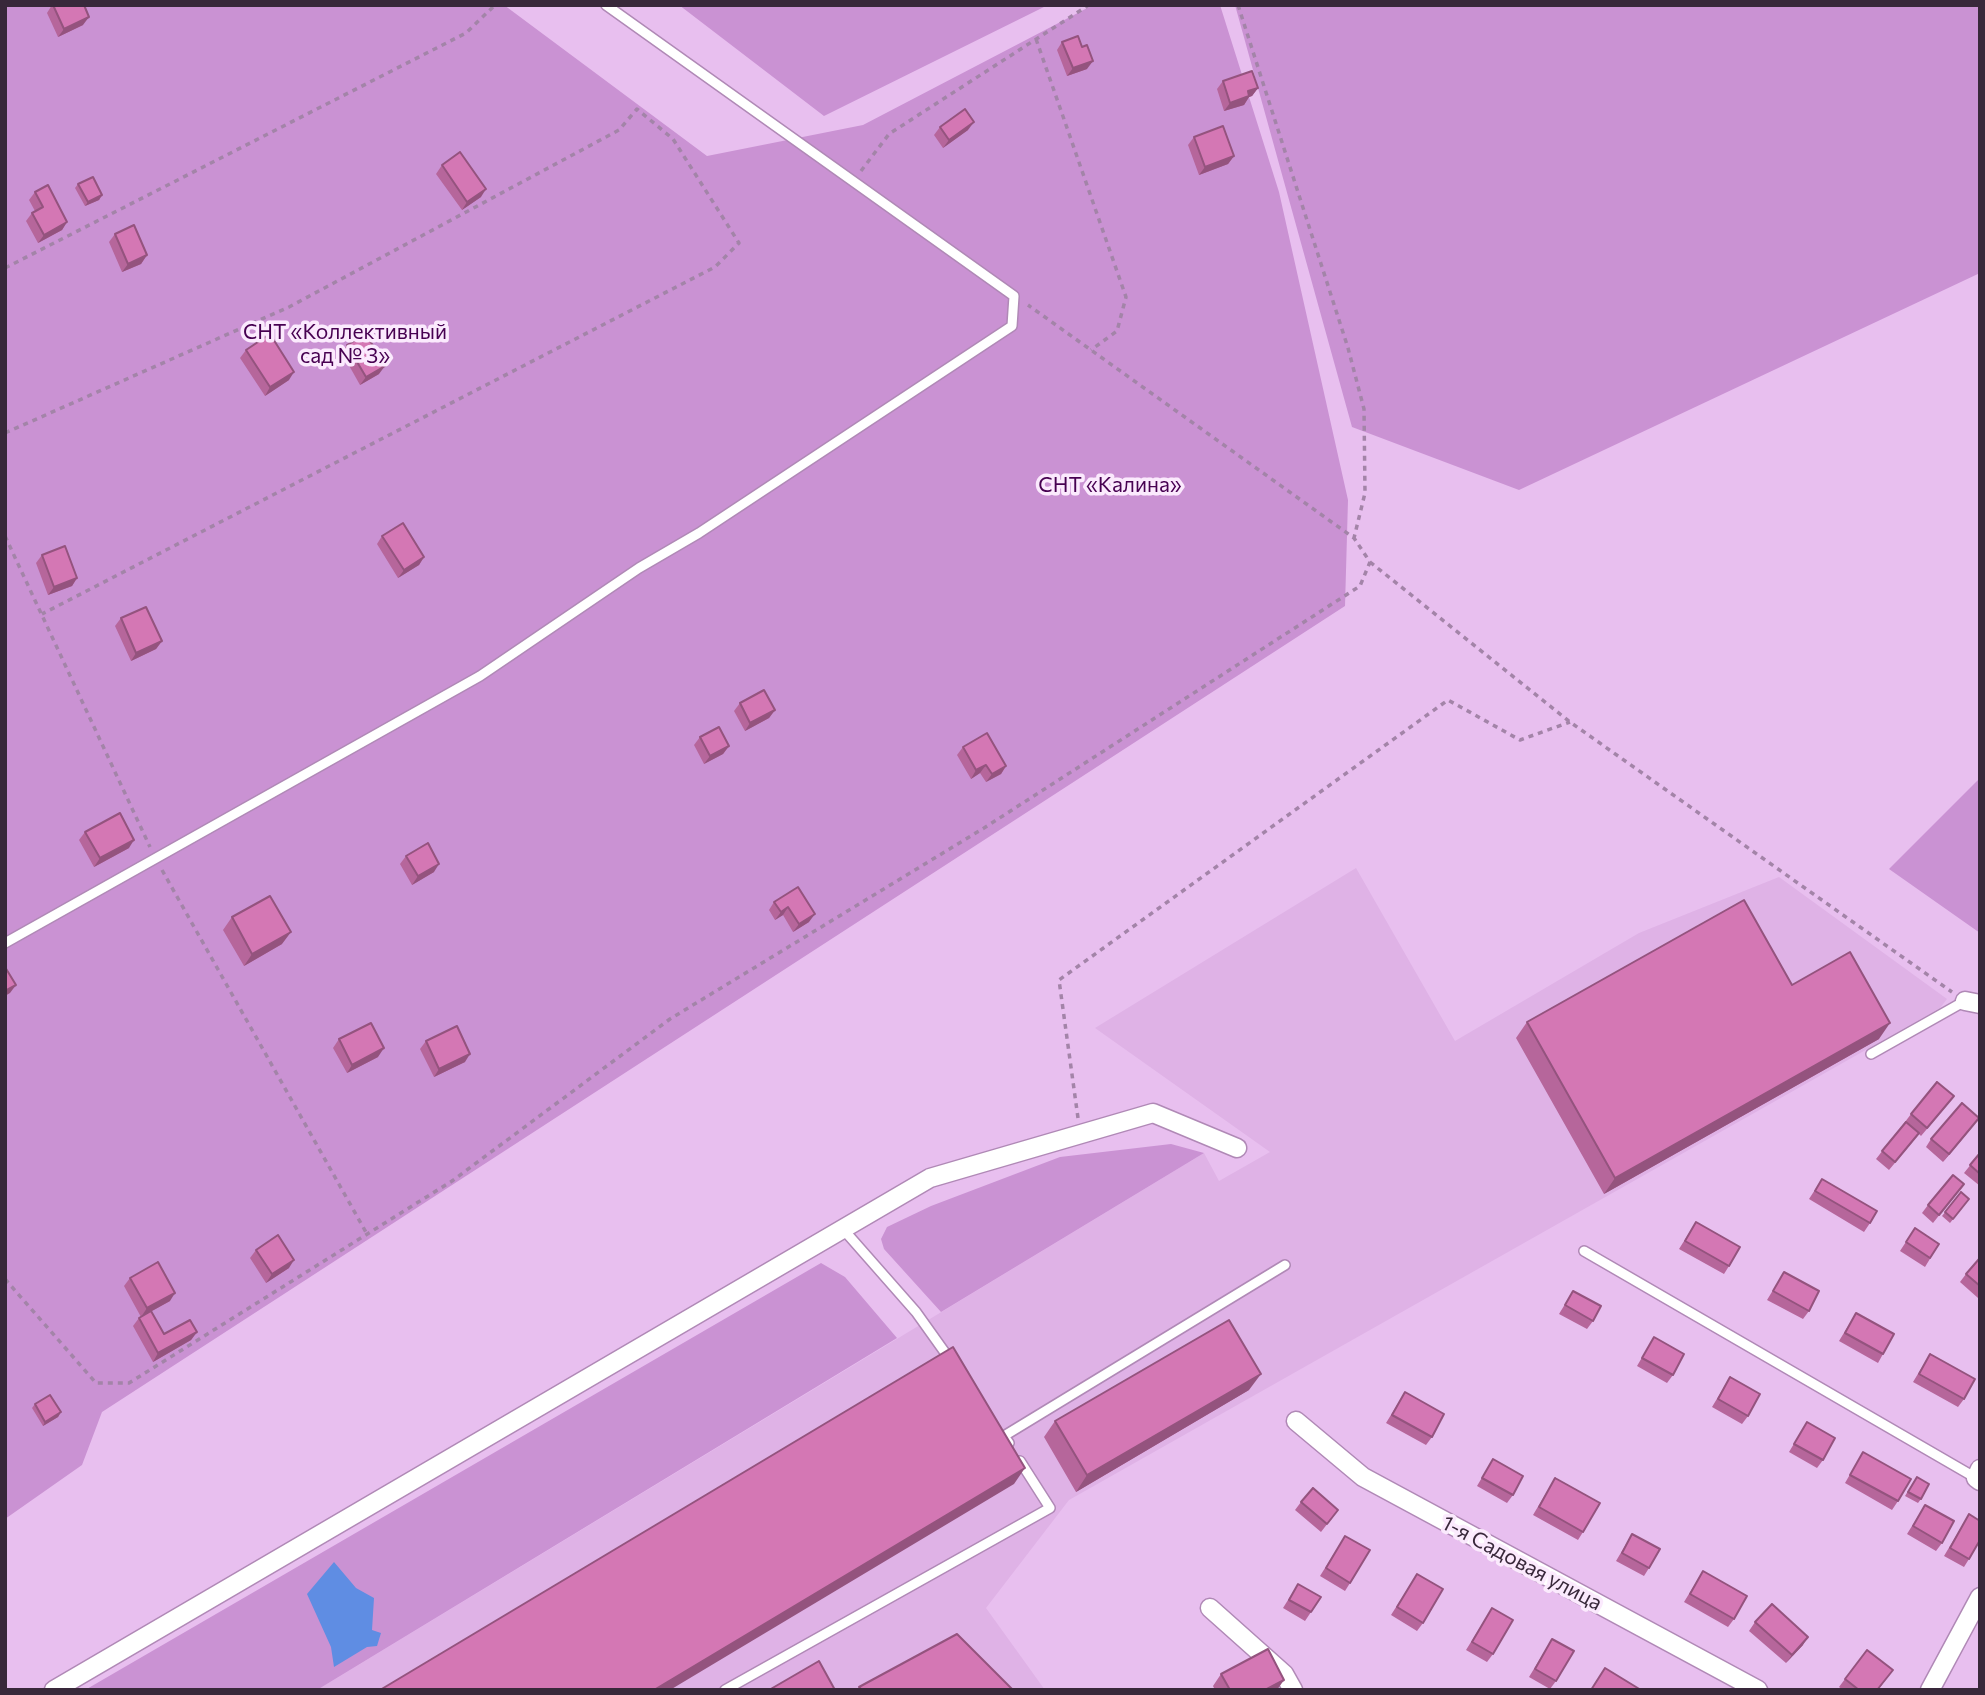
<!DOCTYPE html>
<html>
<head>
<meta charset="utf-8">
<style>
  body { margin:0 }
  #map { position:relative; width:1985px; height:1695px; overflow:hidden; background:#e8bfef; font-family:Commissioner,sans-serif }
  canvas { display:block }
  .frame { position:absolute; inset:0; border:7px solid #38283a; pointer-events:none }
</style>
</head>
<body>
<div id="map">
<canvas width="1985" height="1695"></canvas>
<div class="frame"></div>
</div>
<script>
const context = document.querySelector('canvas').getContext('2d');
context.lineJoin = 'round';
function fillPath(path, color) { context.fillStyle = color; context.fill(path, 'evenodd'); }
const poly = rows => new Path2D(rows.map(r => 'M' + r).join(''));
function stroke(path, color, width, dash) { context.strokeStyle = color; context.lineWidth = width; context.lineCap = dash ? 'butt' : 'round'; context.setLineDash(dash || []); context.stroke(path); }
function drawText(font, color, halo, rows, align = 'center') {
  context.font = font + ' Commissioner,sans-serif'; context.lineWidth = 7; context.setLineDash([]); context.textBaseline = 'middle'; context.strokeStyle = halo; context.fillStyle = color; for (const [text, x, y, turn = 0] of rows) {
    context.save(); context.translate(x, y); context.rotate((+turn || 0) * Math.PI / 180); context.textAlign = isNaN(turn) ? turn : align; if (halo) context.strokeText(text, 0, 0); context.fillText(text, 0, 0); context.restore();
  }
}
fillPath(poly([
  [1356,868,1455,1041,1639,933,1779,877,1947,999,1940,1008,1069,1500,986,1608,1045,1690,317,1690,1204,1153,1219,1181,1270,1152,1095,1028]
]), '#dfb2e6');
fillPath(poly([
  [5,5,504,5,707,156,863,125,1093,5,1220,5,1279,192,1348,500,1345,606,102,1412,82,1465,5,1519],
  [679,5,1048,5,824,116],
  [1235,5,1980,5,1980,273,1519,490,1352,427],
  [1980,778,1980,933,1889,869],
  [1171,1144,1204,1153,941,1312,884,1249,881,1239,887,1227,931,1206,1060,1157],
  [821,1263,845,1277,897,1338,317,1690,85,1690]
]), '#ca92d3');
fillPath(poly([
  [334,1562,356,1588,374,1598,372,1630,381,1633,377,1646,367,1647,334,1667,331,1647,307,1594]
]), '#5f8de3');
const service = poly([
  [5,943,480,676,639,568,699,533,1012,326,1014,296,606,5],
  [1871,1054,1965,1001],
  [843,1229,916,1312,951,1361],
  [1584,1251,1976,1478],
  [1009,1443,1004,1436,1285,1265],
  [725,1690,1050,1508,1020,1461]
]);
const minor = poly([
  [1965,1001,1980,1004],
  [1296,1421,1363,1477,1758,1690],
  [1980,1469,1976,1478,1980,1481],
  [1210,1608,1284,1674,1293,1690],
  [54,1690,930,1178,1153,1113,1237,1148],
  [1930,1690,1980,1597]
]);
stroke(service, '#b089b6', 12);
stroke(minor, '#b089b6', 21);
stroke(poly([
  [1238,5,1348,348,1364,409,1365,493,1354,538],
  [1036,39,1126,297,1117,331,1091,350],
  [861,171,889,134,1089,5],
  [5,268,466,33,495,5],
  [5,433,289,307,619,130,637,109,673,139,739,243,715,267,42,614],
  [5,536,150,847],
  [1370,562,1570,722,1952,992],
  [162,870,367,1234],
  [1078,1118,1059,980,1448,700,1520,740,1570,722],
  [5,1279,96,1383,129,1383,452,1181,670,1019,984,828,1360,586,1370,562,1354,538,1028,305]
]), '#a384a8', 3.5, [5, 5]);
stroke(service, '#fff', 9);
stroke(minor, '#fff', 18);
fillPath(poly([
  [52,5,83,25,58,37,47,13],
  [1062,42,1087,69,1067,76,1057,50],
  [1223,81,1258,88,1252,96,1249,97,1244,105,1224,111,1217,89],
  [940,127,968,130,943,148,934,135],
  [1194,137,1234,156,1228,164,1199,175,1188,145],
  [442,165,481,197,462,210,436,174],
  [78,184,102,195,99,200,85,206,75,188],
  [35,192,67,222,62,230,38,243,26,221,32,213,35,211,29,200],
  [115,234,147,255,141,264,122,272,109,242],
  [347,345,379,374,360,385,342,353],
  [246,350,289,380,265,396,240,358],
  [382,536,424,557,419,565,398,578,377,544],
  [42,555,77,578,72,586,48,595,36,563],
  [121,618,162,641,156,649,131,661,115,626],
  [740,703,775,710,769,718,745,731,734,711],
  [700,737,729,746,723,754,704,764,694,745],
  [963,747,1006,766,1001,774,986,782,980,773,971,779,957,755],
  [85,832,129,848,94,867,79,840],
  [406,856,434,872,412,885,400,864],
  [798,887,809,922,793,932,783,915,775,920,769,910,774,902],
  [232,917,282,944,244,966,223,930],
  [1792,985,1879,1039,1604,1194,1516,1038,1527,1022],
  [339,1039,378,1057,347,1073,333,1048],
  [426,1041,465,1062,434,1077,420,1049],
  [1948,1104,1921,1136,1919,1134,1889,1170,1876,1159,1905,1122,1911,1114],
  [1973,1126,1943,1162,1926,1147,1931,1139],
  [1980,1153,1980,1186,1964,1173],
  [1822,1179,1870,1223,1864,1232,1809,1199],
  [1964,1184,1933,1223,1922,1213,1928,1205],
  [1961,1192,1966,1203,1950,1223,1942,1216],
  [1696,1222,1729,1266,1724,1274,1679,1249],
  [1915,1228,1939,1244,1925,1267,1900,1251],
  [256,1250,289,1268,266,1283,250,1258],
  [1980,1259,1980,1297,1978,1298,1960,1282,1966,1274],
  [1784,1272,1809,1311,1803,1319,1767,1300],
  [130,1278,170,1301,141,1317,124,1286],
  [1573,1291,1593,1321,1587,1329,1559,1314],
  [1856,1313,1883,1354,1878,1363,1839,1341],
  [139,1318,164,1334,197,1332,191,1340,153,1362,133,1326],
  [1654,1337,1673,1375,1667,1383,1637,1366],
  [1930,1354,1964,1399,1958,1407,1913,1382],
  [1730,1377,1748,1416,1742,1424,1712,1407],
  [1249,1390,1076,1492,1044,1437,1055,1421],
  [1405,1392,1432,1437,1426,1445,1386,1423],
  [35,1404,61,1412,58,1417,43,1426,32,1408],
  [1807,1422,1823,1460,1817,1468,1789,1452],
  [1863,1452,1898,1501,1892,1510,1845,1483],
  [1493,1459,1513,1495,1507,1503,1477,1486],
  [1555,1478,1583,1532,1578,1540,1533,1515],
  [1914,1481,1921,1499,1918,1503,1905,1496],
  [1301,1502,1338,1510,1321,1532,1295,1510],
  [1925,1505,1942,1543,1936,1551,1907,1534],
  [1969,1514,1969,1559,1964,1567,1944,1556],
  [1632,1534,1649,1568,1644,1576,1616,1561],
  [1345,1536,1350,1583,1345,1591,1320,1576],
  [1703,1571,1734,1619,1728,1627,1684,1602],
  [1417,1574,1423,1623,1417,1631,1391,1615],
  [1298,1584,1311,1612,1305,1621,1283,1608],
  [1492,1608,1493,1654,1487,1662,1466,1650],
  [1755,1622,1803,1645,1786,1663,1749,1631],
  [1552,1639,1556,1681,1550,1689,1529,1677],
  [1893,1670,1878,1690,1843,1690,1839,1687,1845,1679],
  [1221,1674,1277,1690,1215,1690,1213,1686]
]), '#b6669b');
fillPath(poly([
  [89,17,83,25,58,37,64,29],
  [1093,61,1087,69,1067,76,1073,68],
  [1258,88,1252,96,1249,97,1244,105,1224,111,1230,103,1248,91],
  [974,122,968,130,943,148,949,140],
  [1234,156,1228,164,1199,175,1205,167],
  [486,189,481,197,462,210,467,202],
  [102,195,99,200,85,206,88,202],
  [67,222,62,230,38,243,44,235],
  [147,255,141,264,122,272,128,264],
  [385,366,379,374,360,385,366,377],
  [294,372,289,380,265,396,270,387],
  [424,557,419,565,398,578,404,570],
  [77,578,72,586,48,595,54,587],
  [162,641,156,649,131,661,136,653],
  [775,710,769,718,745,731,750,723],
  [729,746,723,754,704,764,710,756],
  [986,765,980,773,971,779,976,770],
  [1006,766,1001,774,986,782,992,774],
  [134,840,129,848,94,867,100,858],
  [439,864,434,872,412,885,418,876],
  [788,907,783,915,775,920,781,912],
  [815,914,809,922,793,932,799,924],
  [291,932,282,944,244,966,252,954],
  [16,985,10,993,5,996,5,991],
  [1890,1023,1879,1039,1604,1194,1615,1178],
  [384,1048,378,1057,347,1073,352,1065],
  [470,1054,465,1062,434,1077,439,1069],
  [1979,1118,1973,1126,1943,1162,1949,1154],
  [294,1260,289,1268,266,1283,272,1274],
  [175,1293,170,1301,141,1317,147,1308],
  [197,1332,191,1340,153,1362,158,1353],
  [1261,1374,1249,1390,1076,1492,1087,1475],
  [61,1412,58,1417,43,1426,45,1422],
  [1025,1468,1014,1484,670,1690,654,1690],
  [1808,1637,1803,1645,1786,1663,1792,1655],
  [1284,1680,1277,1690,1265,1690]
]), '#94537e');
const building = poly([
  [53,5,84,5,89,17,64,29,53,5],
  [1078,36,1082,47,1087,45,1093,61,1073,68,1062,42,1078,36],
  [1252,71,1258,88,1248,91,1249,96,1230,103,1223,81,1252,71],
  [965,109,974,122,949,140,940,127,965,109],
  [1223,126,1234,156,1205,167,1194,137,1223,126],
  [460,152,486,189,467,202,442,165,460,152],
  [93,177,102,195,88,202,78,184,93,177],
  [48,185,67,222,44,235,32,213,43,207,35,192,48,185],
  [134,225,147,255,128,264,115,234,134,225],
  [270,334,294,372,270,387,246,350,270,334],
  [366,334,385,366,366,377,347,345,366,334],
  [403,523,424,557,404,570,382,536,403,523],
  [65,546,77,578,54,587,42,555,65,546],
  [146,607,162,641,136,653,121,618,146,607],
  [764,690,775,710,750,723,740,703,764,690],
  [719,727,729,746,710,756,700,737,719,727],
  [987,733,1006,766,992,774,986,765,976,770,963,747,987,733],
  [120,813,134,840,100,858,85,832,120,813],
  [428,843,439,864,418,876,406,856,428,843],
  [798,887,815,914,799,924,788,907,781,912,774,902,798,887],
  [270,896,291,932,252,954,232,917,270,896],
  [1744,900,1792,985,1850,952,1890,1023,1615,1178,1527,1022,1744,900],
  [5,967,16,985,5,991,5,967],
  [371,1023,384,1048,352,1065,339,1039,371,1023],
  [457,1026,470,1054,439,1069,426,1041,457,1026],
  [1937,1082,1954,1096,1927,1128,1911,1114,1937,1082],
  [1962,1103,1979,1118,1949,1154,1931,1139,1962,1103],
  [1906,1122,1919,1133,1895,1162,1882,1151,1906,1122],
  [1980,1153,1980,1174,1970,1165,1980,1153],
  [1953,1175,1964,1184,1939,1215,1928,1205,1953,1175],
  [1822,1179,1877,1211,1870,1223,1815,1191,1822,1179],
  [1961,1192,1969,1199,1953,1219,1945,1212,1961,1192],
  [1696,1222,1740,1247,1729,1266,1685,1241,1696,1222],
  [1915,1228,1939,1244,1930,1258,1906,1242,1915,1228],
  [278,1235,294,1260,272,1274,256,1250,278,1235],
  [1979,1259,1980,1259,1980,1286,1966,1274,1979,1259],
  [158,1262,175,1293,147,1308,130,1278,158,1262],
  [1784,1272,1819,1291,1809,1311,1773,1291,1784,1272],
  [1573,1291,1601,1306,1593,1321,1565,1305,1573,1291],
  [151,1311,164,1334,190,1320,197,1332,158,1353,139,1318,151,1311],
  [1856,1313,1894,1334,1883,1354,1845,1333,1856,1313],
  [1229,1320,1261,1374,1087,1475,1055,1421,1229,1320],
  [1654,1337,1684,1354,1673,1375,1642,1358,1654,1337],
  [953,1347,1025,1468,654,1690,380,1690,953,1347],
  [1930,1354,1975,1379,1964,1399,1919,1374,1930,1354],
  [1730,1377,1760,1394,1748,1416,1718,1399,1730,1377],
  [1405,1392,1444,1414,1432,1437,1392,1415,1405,1392],
  [50,1395,61,1412,45,1422,35,1404,50,1395],
  [1807,1422,1835,1438,1823,1460,1794,1444,1807,1422],
  [1863,1452,1911,1479,1898,1501,1850,1475,1863,1452],
  [1493,1459,1523,1476,1513,1495,1482,1478,1493,1459],
  [1917,1477,1929,1484,1921,1499,1908,1492,1917,1477],
  [1555,1478,1600,1503,1583,1532,1539,1507,1555,1478],
  [1313,1488,1338,1510,1327,1524,1301,1502,1313,1488],
  [1925,1505,1954,1521,1942,1543,1913,1526,1925,1505],
  [1969,1514,1980,1521,1980,1540,1969,1559,1950,1548,1969,1514],
  [1632,1534,1660,1549,1649,1568,1622,1553,1632,1534],
  [1345,1536,1370,1550,1350,1583,1326,1568,1345,1536],
  [1703,1571,1747,1596,1734,1619,1690,1594,1703,1571],
  [1417,1574,1443,1589,1423,1623,1397,1607,1417,1574],
  [1298,1584,1321,1597,1311,1612,1289,1600,1298,1584],
  [1772,1604,1808,1637,1792,1655,1755,1622,1772,1604],
  [1492,1608,1513,1620,1493,1654,1472,1642,1492,1608],
  [957,1634,1013,1690,862,1690,859,1687,957,1634],
  [1552,1639,1574,1651,1556,1681,1535,1669,1552,1639],
  [1268,1649,1284,1680,1265,1690,1230,1690,1221,1674,1268,1649],
  [1867,1650,1893,1670,1877,1690,1859,1690,1845,1679,1867,1650],
  [819,1661,835,1690,769,1690,819,1661],
  [1605,1668,1641,1690,1591,1690,1605,1668]
]);
fillPath(building, '#d477b4');
stroke(building, '#94537e', 2);
drawText('21px', '#470151', '#fbeafd', [
  ["СНТ «Коллективный",345,332],
  ["сад № 3»",345,356],
  ["СНТ «Калина»",1110,485]
]);
drawText('21px', '#38283a', '#fbeafd', [
  ["1-я Садовая улица",1522,1563,28]
]);
</script>
</body>
</html>
